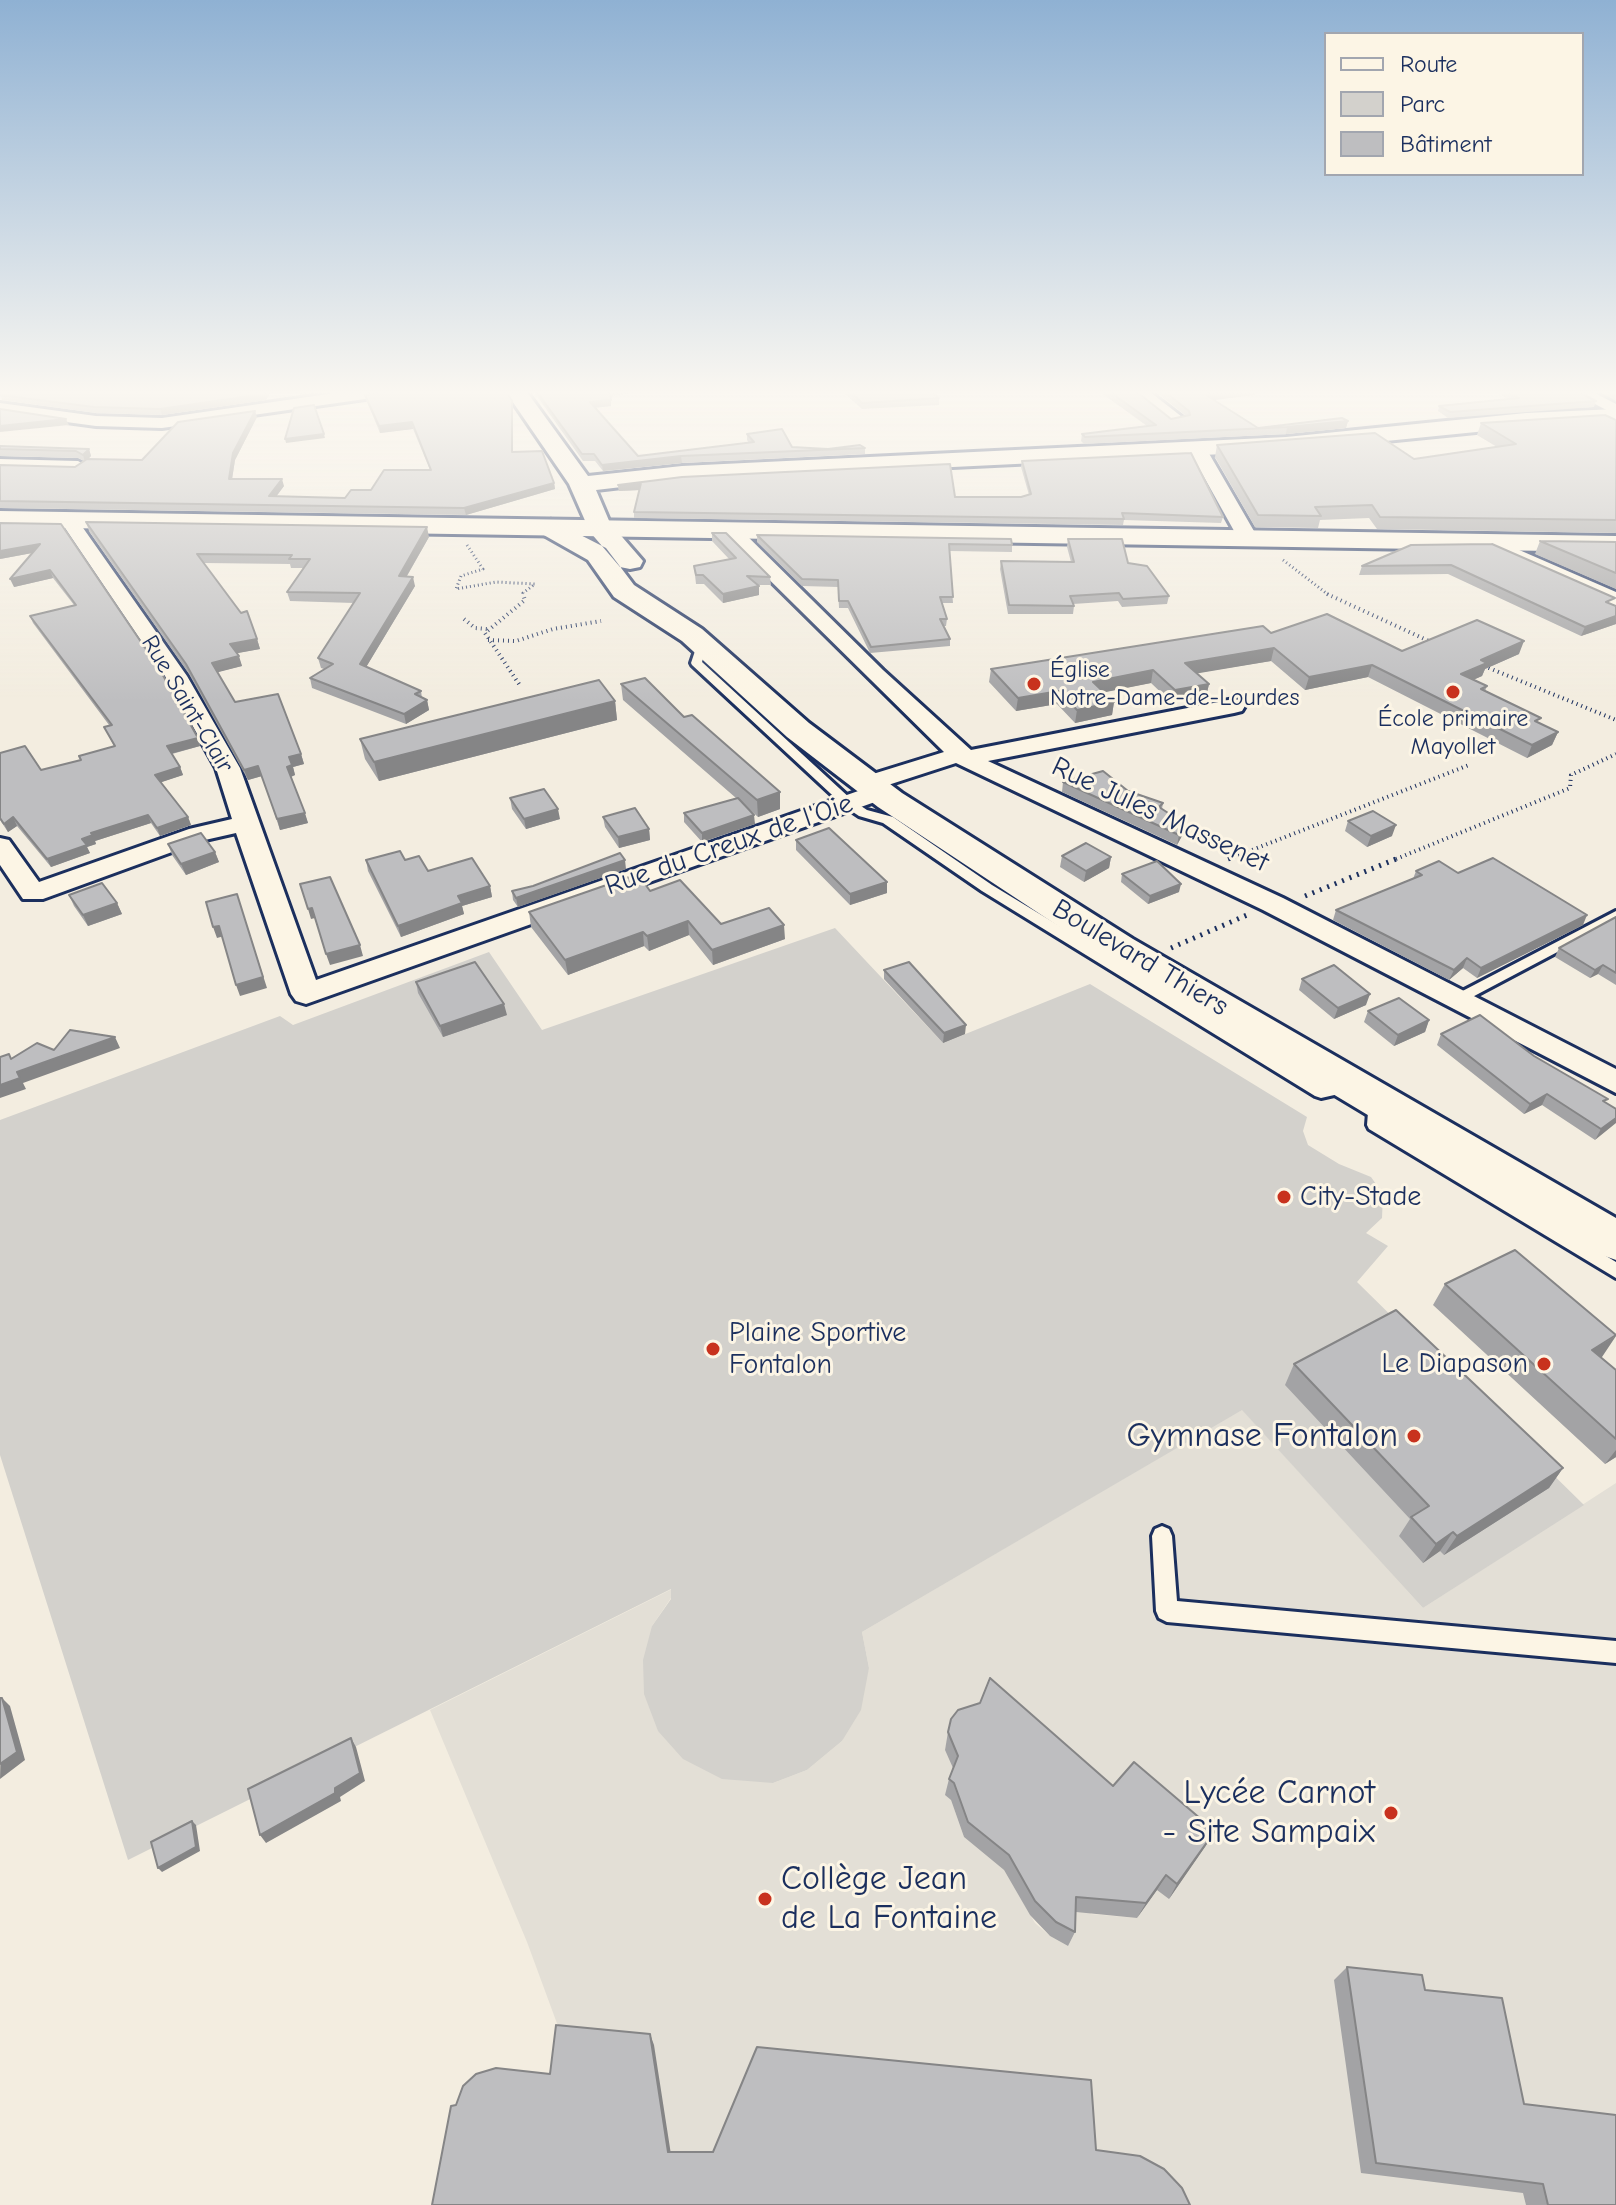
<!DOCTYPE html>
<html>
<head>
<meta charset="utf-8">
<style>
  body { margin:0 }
  #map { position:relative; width:1616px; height:2205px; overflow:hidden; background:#f3ede0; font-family:"Comic Neue",sans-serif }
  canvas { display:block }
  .legend { position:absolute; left:1324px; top:32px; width:260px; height:144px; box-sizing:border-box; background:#fcf5e5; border:2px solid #a2a6af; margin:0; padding:10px 14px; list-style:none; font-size:24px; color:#1b2f5e }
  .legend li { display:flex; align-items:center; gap:16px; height:40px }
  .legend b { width:40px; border:2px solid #a2a6af }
</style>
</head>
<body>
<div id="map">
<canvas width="1616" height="2205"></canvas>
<ul class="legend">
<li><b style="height:10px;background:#fcf5e5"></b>Route</li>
<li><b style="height:22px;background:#d3d1cc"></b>Parc</li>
<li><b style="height:22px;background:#bebec0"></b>Bâtiment</li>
</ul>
</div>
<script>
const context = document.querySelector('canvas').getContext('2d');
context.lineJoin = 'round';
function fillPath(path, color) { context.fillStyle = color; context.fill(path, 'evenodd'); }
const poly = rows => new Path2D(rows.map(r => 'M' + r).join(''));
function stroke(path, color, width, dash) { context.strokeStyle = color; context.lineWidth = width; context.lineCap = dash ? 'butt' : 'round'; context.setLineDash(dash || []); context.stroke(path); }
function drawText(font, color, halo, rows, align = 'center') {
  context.font = font + ' "Comic Neue",sans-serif'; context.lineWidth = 6; context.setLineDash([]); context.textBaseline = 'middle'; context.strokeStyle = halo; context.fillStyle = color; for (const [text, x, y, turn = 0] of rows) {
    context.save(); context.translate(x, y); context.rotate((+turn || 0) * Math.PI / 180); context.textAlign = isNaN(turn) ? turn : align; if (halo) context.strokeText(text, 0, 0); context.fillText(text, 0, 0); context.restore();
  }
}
fillPath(poly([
  [1242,1409,1423,1608,1616,1483,1616,2205,443,2205,556,2085,562,2037,527,1942,430,1710,672,1589,671,1598,652,1626,773,1783,807,1770,842,1741,869,1668,862,1632],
  [976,1723,1106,1802,1157,1890,1137,1918,1091,1914,1089,1908,1070,1906,1068,1946,1050,1936,1035,1923,1004,1870,964,1837,951,1800,946,1795,956,1770,945,1750,948,1737]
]), '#e3dfd6');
fillPath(poly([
  [835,928,943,1043,1090,984,1307,1117,1303,1131,1308,1145,1339,1164,1371,1177,1383,1194,1382,1218,1366,1233,1388,1246,1357,1282,1584,1505,1423,1608,1242,1410,862,1632,869,1668,861,1710,842,1741,807,1770,773,1783,722,1779,683,1759,658,1731,644,1694,643,1660,652,1626,671,1599,671,1589,128,1860,0,1455,0,1120,280,1016,293,1025,489,952,542,1030]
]), '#d3d1cc');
const lane = poly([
  [698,642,707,644,702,662,852,800,867,810,893,817,992,885,1323,1086,1346,1081,1354,1087,1352,1091,1321,1098,1315,1096,982,891,883,823,859,816,844,806,692,665,691,663,698,642],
  [1616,911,1616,921,1461,1003,1451,1003,1449,1000,1451,997,1616,911],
  [1377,1094,1385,1100,1383,1122,1616,1262,1616,1278,1369,1129,1367,1125,1369,1100,1377,1094],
  [1162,1526,1169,1529,1172,1536,1177,1601,1616,1641,1616,1663,1167,1622,1159,1618,1156,1611,1152,1536,1155,1529,1162,1526]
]);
const street = poly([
  [342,392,387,392,379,397,162,428,96,426,0,413,0,403,96,416,162,418,342,392],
  [1131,392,1150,392,1186,420,1172,423,1131,392],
  [1572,392,1593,392,1616,404,1616,415,1572,392],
  [1198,445,1207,450,1258,538,1255,542,1248,544,1238,538,1189,450,1198,445],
  [0,459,78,461,87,466,78,471,0,469,0,459],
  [75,514,82,516,84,520,81,525,187,676,240,768,316,980,864,789,857,783,860,778,944,752,724,535,722,531,731,525,738,527,883,670,971,750,1234,699,1242,701,1245,706,1242,711,1234,713,988,761,1283,898,1616,1069,1616,1093,1263,910,956,763,885,786,892,792,889,797,306,1004,296,1001,291,994,236,833,205,840,43,899,23,899,0,865,0,838,9,840,39,882,189,829,232,819,216,768,165,676,63,525,68,516,75,514],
  [1487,536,1616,592,1616,606,1480,546,1477,542,1487,536]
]);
const secondary = poly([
  [506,392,527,392,588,476,682,466,1286,437,1526,413,1616,409,1616,423,1526,427,1286,451,682,480,596,490,610,523,643,561,640,567,630,569,620,567,590,532,569,484,506,392],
  [551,520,606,548,634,585,702,629,809,723,902,793,1133,939,1616,1218,1616,1260,1599,1254,1105,957,878,807,787,737,682,641,614,597,588,560,542,534,538,528,551,520]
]);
const primary = poly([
  [0,511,1616,536,1616,552,0,527,0,511]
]);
stroke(lane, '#1b2f5e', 6);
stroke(street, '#1b2f5e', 6);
stroke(secondary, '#1b2f5e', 6);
stroke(primary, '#1b2f5e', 6);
stroke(poly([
  [467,545,483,569,461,576,456,589,496,582,535,584,523,593,524,596],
  [1283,560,1330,596]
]), '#1b2f5e', 3, [1, 3]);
stroke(poly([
  [1327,594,1431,642],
  [464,619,475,628,487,629],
  [488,640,516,641,553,629,601,621],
  [1484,666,1616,720],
  [519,684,485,633,525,600,523,594],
  [1229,859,1469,765],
  [1396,859,1570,788,1571,775,1616,754]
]), '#1b2f5e', 4, [1, 4]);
stroke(poly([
  [1228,859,1234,857],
  [1305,896,1401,857],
  [1171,948,1247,915]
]), '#1b2f5e', 5, [2, 6]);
fillPath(lane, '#fcf5e5');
fillPath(street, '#fcf5e5');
fillPath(secondary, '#fcf5e5');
fillPath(primary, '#fcf5e5');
fillPath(poly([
  [0,392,270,392,266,400,162,415,96,413,2,400],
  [534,392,636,392,610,396,611,406,595,408,638,456,749,443,747,440,747,434,792,447,828,449,865,448,865,454,682,463,603,471,595,461,583,461],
  [843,392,932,392,939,398,939,405,862,409],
  [1100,392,1137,392,1171,419,1186,416,1156,392,1255,392,1254,395,1214,400,1258,428,1348,421,1346,428,1286,434,1084,444,1081,441,1082,434,1147,426],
  [1496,392,1579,392,1596,401,1594,407,1448,418,1438,411,1439,406,1508,399],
  [1600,392,1616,392,1616,401],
  [365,395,513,407,513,452,554,483,555,489,466,515,0,508,0,465,75,467,84,461,78,458,0,456,0,446,89,449,91,456,88,459,142,460,257,417,235,460,232,479,284,486,276,497,345,498,430,470,413,429,380,433,367,402],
  [1616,420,1616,533,1377,529,1369,518,1320,520,1318,528,1255,527,1215,457,1217,445,1414,459,1497,447,1477,435,1481,423],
  [1022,461,1223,517,1221,523,1124,520,1123,525,634,518,634,512,639,490,619,491,618,485,955,497,1021,497,1029,495,1021,467],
  [86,522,429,537,407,576,415,586,366,667,421,691,422,698,427,700,429,710,406,724,312,688,310,678,324,669,321,668,318,658,354,603,290,601,287,592,303,568,291,568,290,564,204,563,257,639,260,649,237,653,242,666,217,672,235,702,301,754,304,764,293,767,295,775,291,777,308,823,280,830,262,776,248,780,189,674,89,531],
  [61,524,198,738,200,746,172,754,180,767,183,775,161,782,188,817,191,825,160,836,151,823,95,841,96,844,87,847,90,853,51,867,17,826,8,832,0,820,0,753,41,770,80,760,114,746,104,727,109,725,33,623,30,616,74,605,53,578,14,587,32,553,0,559],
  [712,533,770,577,771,585,757,585,759,586,759,595,723,603,704,584,696,584,694,566,729,559,712,541],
  [757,535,1012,545,1012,552,949,551,953,603,942,603,947,619,946,626,943,626,950,639,950,646,870,653,848,608,839,608,838,587,802,586,757,542],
  [1068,539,1128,563,1169,596,1167,604,1122,607,1118,601,1073,604,1074,606,1073,614,1008,614,1000,569,1001,561,1071,562,1067,547],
  [1540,541,1616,542,1616,589,1535,554],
  [1411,545,1612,605,1616,606,1616,624,1581,636,1448,574,1359,575,1362,566],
  [1271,633,1402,651,1519,654,1485,669,1482,676,1473,680,1487,686,1485,691,1539,723,1558,732,1552,745,1527,758,1368,677,1305,690,1271,661,1196,673,1209,684,1206,697,1172,703,1151,683,1104,692,1114,702,1112,715,1075,723,1057,704,1016,711,989,682,991,669],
  [621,684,684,717,780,792,780,809,758,817,748,808,755,824,702,842,684,822,684,813,736,798,623,700],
  [615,701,617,720,379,781,365,759,360,739],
  [1063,782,1163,803,1162,809,1185,824,1183,834,1177,845,1062,792],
  [510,798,560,819,526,829,512,809],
  [603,817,649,829,650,840,619,848,605,827],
  [1348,821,1392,836,1367,847,1345,831],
  [796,840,887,893,850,905,796,850],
  [168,844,215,852,219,862,186,875,172,855],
  [1062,856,1111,857,1109,868,1084,882,1060,867],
  [366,860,405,860,428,871,490,886,492,897,462,906,464,914,401,937,368,871],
  [626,869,518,907,513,900,512,891],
  [1416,871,1458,873,1583,925,1477,978,1463,968,1449,980,1333,920,1336,910,1413,879],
  [1122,874,1179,892,1148,904,1121,882],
  [650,891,721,924,785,939,713,965,689,935,649,951,644,946,568,975,531,927,529,912],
  [69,895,117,903,122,914,88,926,74,906],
  [1616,917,1616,985,1598,974,1590,978,1555,957,1559,948],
  [884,970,965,1034,943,1043,884,979],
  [1302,979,1366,1005,1334,1019,1299,990],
  [416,982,507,1015,443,1037,418,993],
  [1368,1011,1429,1020,1425,1032,1394,1046,1364,1022],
  [1441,1034,1534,1056,1616,1109,1595,1140,1542,1105,1524,1114,1437,1045],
  [1445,1284,1602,1357,1601,1357,1616,1370,1616,1457,1605,1464,1433,1305],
  [1294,1364,1563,1468,1549,1488,1444,1555,1440,1551,1423,1563,1399,1536,1410,1519,1285,1385],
  [948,1732,1113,1786,1215,1831,1169,1899,1157,1890,1137,1918,1076,1912,1075,1932,1068,1946,1050,1936,1030,1915,1004,1870,964,1837,951,1800,945,1795,949,1779,953,1768,945,1750],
  [1347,1967,1425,1990,1524,2104,1616,2205,1526,2205,1523,2193,1361,2173,1334,1980]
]), '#a3a3a5');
fillPath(poly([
  [265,392,270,392,266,400,162,415,160,409],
  [300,392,318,392,301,395],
  [610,392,636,392,610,396],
  [1223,392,1255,392,1254,395,1205,401,1206,395],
  [611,400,611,406,591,408,590,402],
  [255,411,257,417,235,460,231,486,229,479,233,453],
  [66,419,69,425,0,432,0,426],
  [1348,421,1346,428,1286,434,1287,427],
  [412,422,413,429,380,433,379,426],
  [324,434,325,438,286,443,285,439],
  [89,449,91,456,85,462,83,455],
  [681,456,682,463,603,471,602,465],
  [282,479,284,486,271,503,269,496],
  [554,483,555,489,466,515,464,508],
  [641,483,641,490,619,491,618,485],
  [427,527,429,537,401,586,399,576],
  [40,544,43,551,0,559,0,551],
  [50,570,53,578,14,587,10,579],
  [413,577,415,586,362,674,360,664],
  [759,586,759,595,723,603,723,594],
  [1616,616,1616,624,1581,636,1585,627],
  [257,639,260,649,233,654,230,644],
  [1524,641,1519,654,1485,669,1482,676,1457,687,1461,674,1481,660],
  [1274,648,1271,661,1182,676,1185,663],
  [239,656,242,666,215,673,212,663],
  [1372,665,1368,677,1305,690,1309,677],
  [1153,670,1151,683,1091,695,1093,682],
  [1209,684,1206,697,1172,703,1175,690],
  [1059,691,1057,704,1016,711,1018,698],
  [427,700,429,710,406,724,404,714],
  [615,701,617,720,379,781,374,762],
  [1114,702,1112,715,1075,723,1077,710],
  [1558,732,1552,745,1527,758,1532,745],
  [198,738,200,746,170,754,167,746],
  [301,754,304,764,293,767,295,775,290,777,287,767,289,757],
  [258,766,262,776,248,780,244,770],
  [180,767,183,775,159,783,155,775],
  [780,792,780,809,758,817,757,800],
  [558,809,560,819,526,829,524,819],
  [305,813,308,823,280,830,277,819],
  [148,815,151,823,95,841,96,844,87,847,90,853,51,867,47,859,82,839,91,833],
  [754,815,755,824,702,842,702,833],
  [13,817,17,826,8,832,4,824],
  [188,817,191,825,160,836,157,828],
  [1185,824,1183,834,1177,845,1179,835],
  [1396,825,1392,836,1367,847,1371,836],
  [649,829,650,840,619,848,618,837],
  [215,852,219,862,186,875,181,864],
  [1111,857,1109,868,1084,882,1086,871],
  [625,860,626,869,518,907,516,898],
  [887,882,887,893,850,905,850,894],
  [1181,884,1179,892,1148,904,1150,896],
  [490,886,492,897,462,906,464,914,401,937,398,926,458,896],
  [237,894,267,988,240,996,236,985],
  [117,903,122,914,88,926,83,915],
  [312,908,315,918,311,919,308,909],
  [1587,915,1583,925,1477,978,1481,968],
  [688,921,689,935,649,951,647,936],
  [784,925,785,939,713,965,712,950],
  [219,926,224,936,217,938,213,927],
  [643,932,644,946,568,975,565,960],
  [360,945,363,956,330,965,326,954],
  [1467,958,1463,968,1449,980,1454,970],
  [1603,965,1598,974,1590,978,1595,970],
  [1370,994,1366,1005,1334,1019,1338,1008],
  [504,1004,507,1015,443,1037,440,1026],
  [1429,1020,1425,1032,1394,1046,1398,1035],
  [966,1025,965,1034,943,1043,944,1033],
  [115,1037,120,1048,23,1083,26,1089,0,1098,0,1085,17,1072],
  [1547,1094,1542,1105,1524,1114,1530,1104],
  [1616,1118,1616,1123,1595,1140,1601,1129],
  [1616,1336,1602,1357,1578,1371,1592,1350],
  [1616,1450,1616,1457,1605,1464],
  [1563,1468,1549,1488,1444,1555,1457,1536],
  [1453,1532,1440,1551,1423,1563,1436,1544],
  [2,1698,10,1706,25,1760,0,1779],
  [351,1738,356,1747,365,1781,340,1797,341,1801,266,1843,260,1835,335,1788],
  [192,1821,196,1825,200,1851,162,1872,158,1868],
  [1215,1831,1205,1847,1169,1899,1177,1884],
  [1166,1875,1157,1890,1137,1918,1146,1903],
  [650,2034,654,2045,672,2161,668,2152]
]), '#858586');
const building = poly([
  [0,392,265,392,264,394,160,409,94,407,0,395,0,392],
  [380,392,507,392,512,401,512,452,542,451,554,483,464,508,0,501,0,465,75,467,87,459,142,460,178,422,255,411,233,453,229,479,282,479,269,496,345,498,351,490,371,490,384,470,431,470,412,422,379,426,365,395,380,392],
  [537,392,610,392,611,400,590,402,638,456,754,442,747,434,782,429,792,447,828,449,860,445,865,448,681,456,602,465,594,454,582,454,537,392],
  [851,392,932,392,939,398,862,403,851,392],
  [1110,392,1137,392,1171,419,1190,415,1189,411,1165,392,1223,392,1206,395,1258,428,1342,418,1348,421,1287,427,1085,437,1082,434,1156,425,1110,392],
  [1508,392,1579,392,1596,401,1450,412,1439,406,1519,398,1508,392],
  [314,405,324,434,285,439,294,408,314,405],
  [0,409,66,419,0,426,0,409],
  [1605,415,1616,420,1616,520,1380,517,1372,505,1315,507,1321,516,1258,515,1217,445,1375,433,1414,459,1516,444,1481,423,1605,415],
  [0,446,89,449,83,455,76,451,0,449,0,446],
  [1191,453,1223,517,1122,513,1124,519,634,512,641,483,618,485,682,477,950,464,955,497,1021,497,1031,494,1022,461,1191,453],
  [86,522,427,527,399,576,413,577,360,664,421,691,415,694,427,700,404,714,310,678,333,664,318,658,360,593,287,592,310,559,289,559,292,555,197,554,241,613,247,611,257,639,230,644,239,656,212,663,235,702,278,694,301,754,289,757,292,765,287,767,305,813,277,819,258,766,244,770,186,664,86,522],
  [0,523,61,524,160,670,198,738,167,746,180,767,155,775,188,817,157,828,148,815,91,833,93,835,82,839,87,845,47,859,13,817,4,824,0,818,0,753,25,746,41,770,81,760,79,756,115,746,104,727,112,725,30,616,76,605,50,570,10,579,40,544,0,551,0,523],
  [712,533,726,533,770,577,747,576,759,586,723,594,703,575,696,575,694,566,736,558,712,533],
  [757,535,1011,539,1012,545,949,544,953,597,940,597,947,619,940,619,950,639,871,647,848,601,839,601,838,580,802,579,757,535],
  [1068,539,1122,539,1128,563,1147,566,1169,596,1123,599,1119,593,1070,596,1074,606,1009,605,1001,561,1074,562,1068,539],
  [1540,541,1616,542,1616,573,1540,541],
  [1492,544,1615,598,1606,602,1616,606,1616,616,1585,627,1451,565,1362,566,1411,545,1492,544],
  [1327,614,1402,651,1477,620,1524,641,1481,660,1487,663,1461,674,1487,686,1481,689,1541,718,1535,721,1558,732,1532,745,1372,665,1309,677,1274,648,1185,663,1209,684,1175,690,1153,670,1093,682,1114,702,1077,710,1059,691,1018,698,991,669,1263,626,1271,633,1327,614],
  [645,678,684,717,692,715,780,792,757,800,621,684,645,678],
  [599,680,615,701,374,762,360,739,599,680],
  [1103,771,1128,791,1163,803,1159,807,1185,824,1179,835,1063,782,1103,771],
  [544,789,558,809,524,819,510,798,544,789],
  [738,798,754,815,702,833,684,813,738,798],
  [635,808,649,829,618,837,603,817,635,808],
  [1373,811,1396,825,1371,836,1348,821,1373,811],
  [829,828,887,882,850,894,796,840,829,828],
  [201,833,215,852,181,864,168,844,201,833],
  [1086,843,1111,857,1086,871,1062,856,1086,843],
  [400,851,405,860,419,856,428,871,472,858,490,886,458,896,462,903,398,926,366,860,400,851],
  [620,853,625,860,516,898,512,891,533,886,620,853],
  [1493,858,1587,915,1481,968,1467,958,1454,970,1336,910,1422,875,1416,871,1439,861,1458,873,1493,858],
  [1157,861,1181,884,1150,896,1122,874,1157,861],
  [638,874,650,891,680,880,721,924,769,908,784,925,712,950,688,921,647,936,643,932,565,960,529,912,638,874],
  [330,877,360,945,326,954,312,908,308,909,300,884,330,877],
  [102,883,117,903,83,915,69,895,102,883],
  [237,894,263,977,236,985,219,926,213,927,206,902,237,894],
  [1616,917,1616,973,1603,965,1595,970,1559,948,1616,917],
  [475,962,504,1004,440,1026,416,982,475,962],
  [909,962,966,1025,944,1033,884,970,909,962],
  [1334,965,1370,994,1338,1008,1302,979,1334,965],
  [1399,998,1429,1020,1398,1035,1368,1011,1399,998],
  [1480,1015,1534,1056,1608,1099,1603,1101,1616,1109,1616,1118,1601,1129,1547,1094,1530,1104,1441,1034,1480,1015],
  [70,1030,115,1037,17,1072,20,1078,0,1085,0,1057,9,1054,11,1059,37,1043,54,1050,70,1030],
  [1515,1250,1616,1335,1592,1350,1616,1370,1616,1439,1445,1284,1515,1250],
  [1396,1310,1563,1468,1457,1536,1453,1532,1436,1544,1411,1517,1429,1506,1294,1364,1396,1310],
  [990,1678,1113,1786,1134,1762,1215,1831,1177,1884,1166,1875,1146,1903,1076,1897,1075,1932,1056,1922,1035,1901,1009,1855,968,1822,954,1783,949,1779,958,1756,948,1732,951,1719,958,1710,980,1703,990,1678],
  [0,1698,2,1698,17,1752,0,1764,0,1698],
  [351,1738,360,1773,335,1788,335,1793,260,1835,248,1789,351,1738],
  [192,1821,196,1847,158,1868,151,1842,192,1821],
  [1347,1967,1422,1975,1425,1990,1502,1998,1524,2104,1616,2115,1616,2205,1548,2205,1543,2184,1376,2163,1347,1967],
  [556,2025,650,2034,668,2152,713,2152,757,2047,1091,2080,1096,2150,1140,2156,1164,2169,1182,2188,1190,2205,432,2205,451,2106,456,2105,463,2086,476,2074,496,2068,550,2074,556,2025]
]);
fillPath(building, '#bebec0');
stroke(building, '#858586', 2);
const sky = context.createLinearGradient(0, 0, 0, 701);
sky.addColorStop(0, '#8fb1d3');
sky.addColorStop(0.56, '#faf7f1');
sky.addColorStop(1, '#faf7f100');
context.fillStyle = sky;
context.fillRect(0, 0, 1616, 701);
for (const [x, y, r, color] of [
  [1034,684,8,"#c8321e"],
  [1453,692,8,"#c8321e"],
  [1284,1197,8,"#c8321e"],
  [713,1349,8,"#c8321e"],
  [1544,1364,8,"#c8321e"],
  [1414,1436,8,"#c8321e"],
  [1391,1813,8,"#c8321e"],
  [765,1899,8,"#c8321e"]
]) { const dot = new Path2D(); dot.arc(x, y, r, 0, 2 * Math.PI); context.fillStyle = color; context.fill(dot); stroke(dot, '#fcf5e5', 3); }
drawText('24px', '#1b2f5e', '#fcf5e5', [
  ["Église",1050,670],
  ["Notre-Dame-de-Lourdes",1050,698],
  ["École primaire",1453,719,"center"],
  ["Mayollet",1453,747,"center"]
], 'left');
drawText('24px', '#1b2f5e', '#fcf5e5', [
  ["Rue Saint-Clair",187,704,59]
]);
drawText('28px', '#1b2f5e', '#fcf5e5', [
  ["Rue Jules Massenet",1160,815,25],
  ["Rue du Creux de l'Oie",729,845,-19],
  ["Boulevard Thiers",1140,958,31]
]);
drawText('28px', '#1b2f5e', '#fcf5e5', [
  ["City-Stade",1300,1197],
  ["Plaine Sportive",729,1333],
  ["Fontalon",729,1365],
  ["Le Diapason",1528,1364,"right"]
], 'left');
drawText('34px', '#1b2f5e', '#fcf5e5', [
  ["Gymnase Fontalon",1398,1436],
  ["Lycée Carnot",1375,1793],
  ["- Site Sampaix",1375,1832],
  ["Collège Jean",781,1879,"left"],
  ["de La Fontaine",781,1918,"left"]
], 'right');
</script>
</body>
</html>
